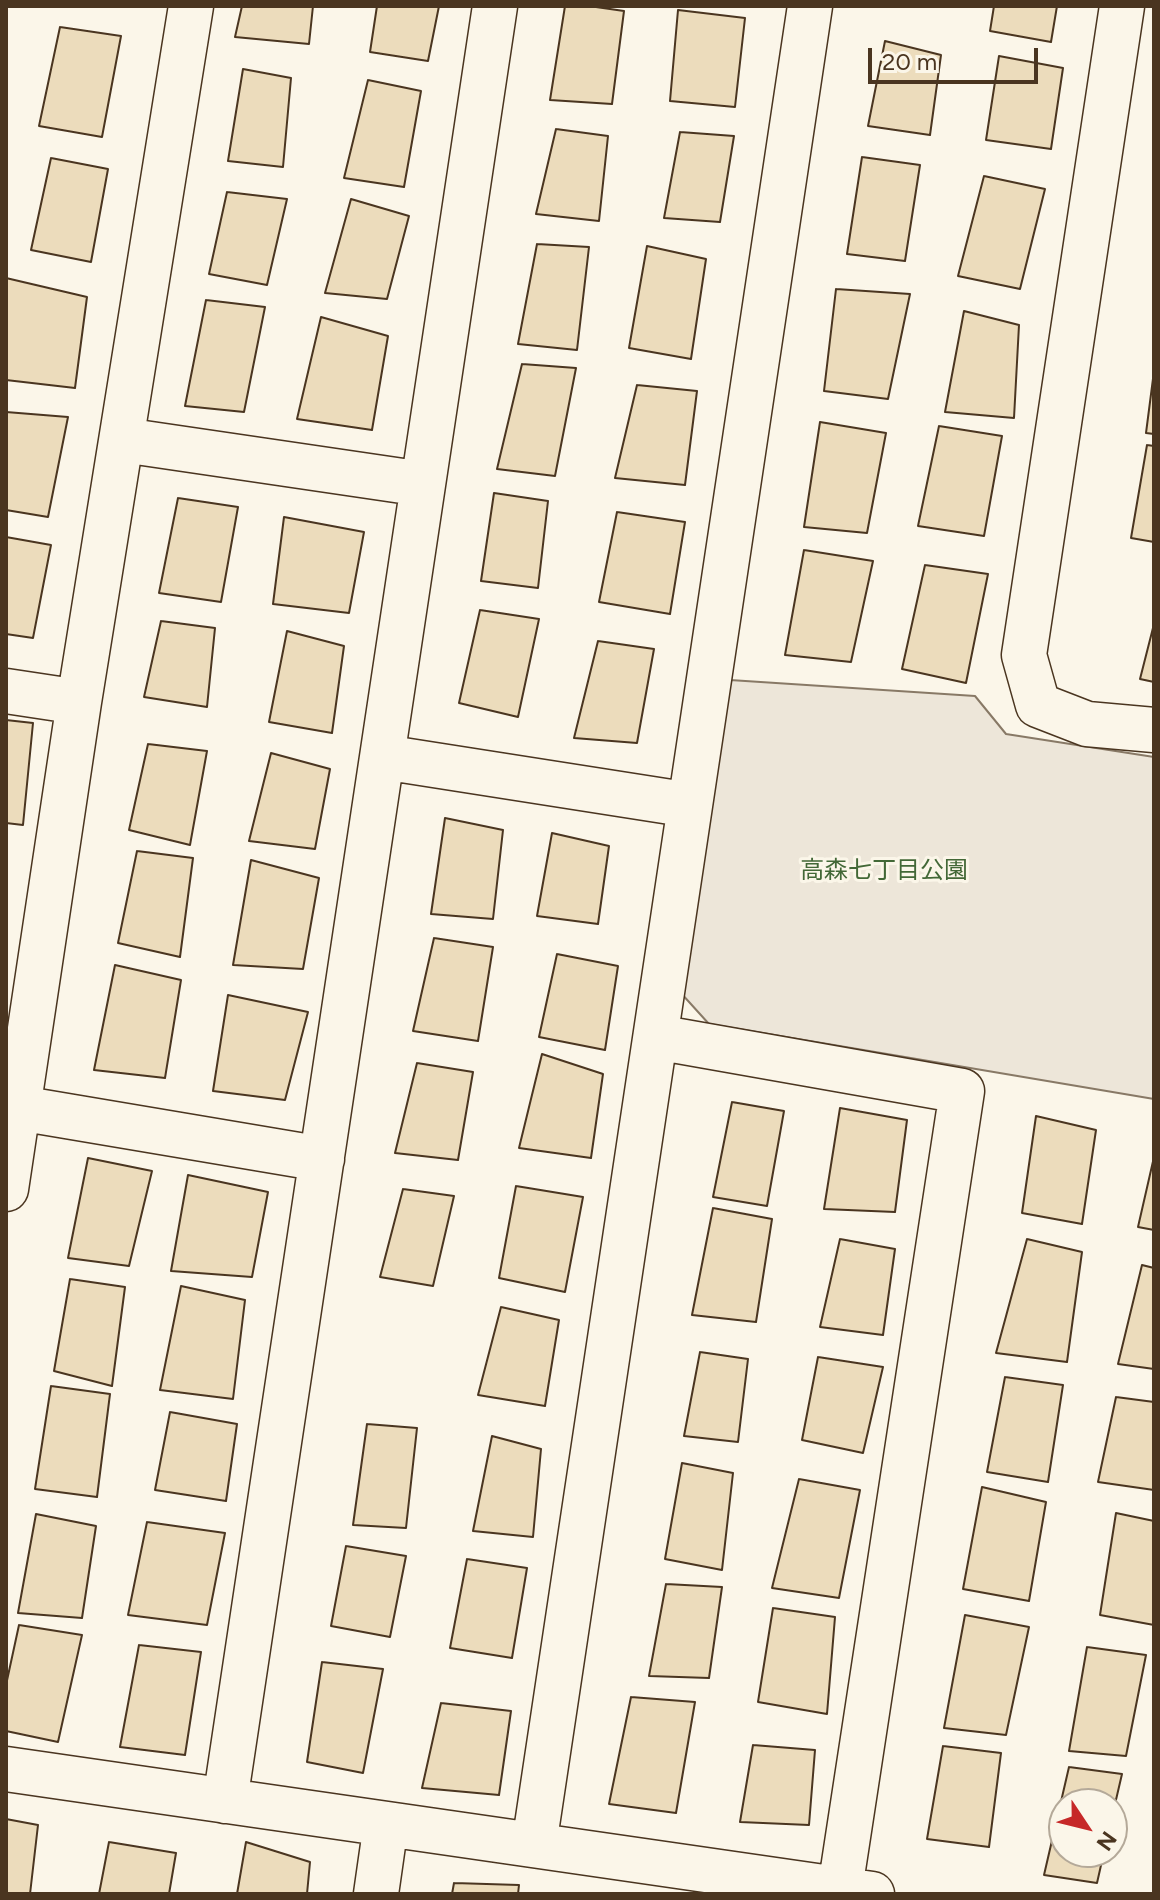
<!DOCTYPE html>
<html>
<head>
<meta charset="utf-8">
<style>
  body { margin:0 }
  #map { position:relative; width:1160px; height:1900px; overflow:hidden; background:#fbf6e9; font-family:Figtree,sans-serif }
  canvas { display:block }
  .frame { position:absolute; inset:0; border:8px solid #4a3520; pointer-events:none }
  .north { position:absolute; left:1048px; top:1788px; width:80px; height:80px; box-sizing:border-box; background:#fbf6e9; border:2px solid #b4a999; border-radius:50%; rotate:125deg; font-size:22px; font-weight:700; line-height:32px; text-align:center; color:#4a3520 }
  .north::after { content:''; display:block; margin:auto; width:28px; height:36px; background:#c62828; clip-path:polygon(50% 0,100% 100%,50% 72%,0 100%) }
  .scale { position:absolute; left:868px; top:48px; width:170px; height:36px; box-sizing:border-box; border:4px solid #4a3520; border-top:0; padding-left:10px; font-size:24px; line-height:28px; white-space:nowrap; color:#4a3520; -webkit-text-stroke:6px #fbf6e9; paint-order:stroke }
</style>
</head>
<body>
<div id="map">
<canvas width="1160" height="1900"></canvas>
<div class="frame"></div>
<div class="north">N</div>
<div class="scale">20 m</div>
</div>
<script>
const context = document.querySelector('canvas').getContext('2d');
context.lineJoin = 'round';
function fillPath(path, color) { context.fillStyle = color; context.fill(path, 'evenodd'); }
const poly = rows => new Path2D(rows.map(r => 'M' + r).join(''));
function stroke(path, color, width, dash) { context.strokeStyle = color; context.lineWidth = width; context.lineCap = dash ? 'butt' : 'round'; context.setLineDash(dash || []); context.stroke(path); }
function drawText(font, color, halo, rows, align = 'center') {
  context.font = font + ' Figtree,"Noto Sans JP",sans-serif'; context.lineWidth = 6; context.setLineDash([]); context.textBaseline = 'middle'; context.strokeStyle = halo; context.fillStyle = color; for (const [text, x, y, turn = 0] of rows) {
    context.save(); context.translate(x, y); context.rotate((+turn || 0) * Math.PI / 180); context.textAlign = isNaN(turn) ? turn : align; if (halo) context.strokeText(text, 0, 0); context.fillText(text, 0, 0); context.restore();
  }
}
const green = poly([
  [730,680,975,696,1006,734,1154,757,1154,1099,709,1024,680,992,730,680]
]);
fillPath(green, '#ede6d9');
stroke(green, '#887966', 2);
const building = poly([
  [242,6,313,6,309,44,235,37,242,6],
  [377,6,439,6,428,61,370,52,377,6],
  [565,6,589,6,624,11,612,104,550,100,565,6],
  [994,6,1057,6,1051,42,990,31,994,6],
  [678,10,745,18,735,107,670,101,678,10],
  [60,27,121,36,102,137,39,126,60,27],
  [885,41,941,55,930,135,868,126,885,41],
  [999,56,1063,68,1051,149,986,140,999,56],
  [243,69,291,78,283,167,228,161,243,69],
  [368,80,421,91,404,187,344,178,368,80],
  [556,129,608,136,599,221,536,214,556,129],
  [680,132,734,136,720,222,664,218,680,132],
  [862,157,920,165,905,261,847,254,862,157],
  [51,158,108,169,91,262,31,250,51,158],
  [984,176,1045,189,1020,289,958,276,984,176],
  [227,192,287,199,267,285,209,274,227,192],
  [351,199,409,216,387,299,325,293,351,199],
  [537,244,589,247,577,350,518,344,537,244],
  [647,246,706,259,691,359,629,348,647,246],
  [6,278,87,297,75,388,6,380,6,278],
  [836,289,910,294,888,399,824,391,836,289],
  [206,300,265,307,244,412,185,406,206,300],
  [964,311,1019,325,1014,418,945,412,964,311],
  [321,317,388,336,372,430,297,419,321,317],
  [522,364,576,368,555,476,497,469,522,364],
  [1154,371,1154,434,1146,433,1154,371],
  [637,385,697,391,685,485,615,478,637,385],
  [6,412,68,417,48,517,6,510,6,412],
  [820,422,886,433,867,533,804,527,820,422],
  [939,426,1002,436,984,536,918,526,939,426],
  [1147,445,1154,446,1154,542,1131,538,1147,445],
  [494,493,548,501,538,588,481,581,494,493],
  [178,498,238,507,221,602,159,593,178,498],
  [617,512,685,522,670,614,599,602,617,512],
  [284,517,364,532,349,613,273,604,284,517],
  [6,537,51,545,33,638,6,634,6,537],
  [804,550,873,561,851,662,785,655,804,550],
  [925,565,988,574,966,683,902,669,925,565],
  [480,610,539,619,518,717,459,703,480,610],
  [161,621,215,628,207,707,144,697,161,621],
  [1154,624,1154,682,1140,679,1154,624],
  [287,631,344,646,332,733,269,722,287,631],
  [598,641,654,649,637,743,574,738,598,641],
  [6,720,33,723,23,825,6,823,6,720],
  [148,744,207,751,190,845,129,830,148,744],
  [271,753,330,769,315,849,249,841,271,753],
  [445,818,503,830,493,919,431,914,445,818],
  [552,833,609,846,598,924,537,916,552,833],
  [137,851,193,858,180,957,118,943,137,851],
  [251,860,319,878,303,969,233,965,251,860],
  [434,938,493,947,478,1041,413,1031,434,938],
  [557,954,618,966,605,1050,539,1037,557,954],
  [115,965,181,980,165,1078,94,1070,115,965],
  [228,995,308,1012,285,1100,213,1091,228,995],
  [542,1054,603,1074,591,1158,519,1148,542,1054],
  [417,1063,473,1072,458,1160,395,1153,417,1063],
  [732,1102,784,1111,767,1206,713,1197,732,1102],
  [840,1108,907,1120,895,1212,824,1209,840,1108],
  [1036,1116,1096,1130,1082,1224,1022,1213,1036,1116],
  [1154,1157,1154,1230,1138,1227,1154,1157],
  [88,1158,152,1171,129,1266,68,1258,88,1158],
  [188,1175,268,1192,252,1277,171,1271,188,1175],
  [516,1186,583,1197,565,1292,499,1278,516,1186],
  [403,1189,454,1196,433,1286,380,1277,403,1189],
  [713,1208,772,1219,756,1322,692,1315,713,1208],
  [840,1239,895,1249,883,1335,820,1327,840,1239],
  [1027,1239,1082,1252,1067,1362,996,1353,1027,1239],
  [1142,1265,1154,1268,1154,1369,1118,1364,1142,1265],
  [70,1279,125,1287,112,1386,54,1371,70,1279],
  [181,1286,245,1300,233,1399,160,1390,181,1286],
  [501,1307,559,1320,545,1406,478,1395,501,1307],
  [700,1352,748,1359,738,1442,684,1436,700,1352],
  [818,1357,883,1367,863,1453,802,1440,818,1357],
  [1005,1377,1063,1385,1048,1482,987,1472,1005,1377],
  [51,1386,110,1394,97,1497,35,1489,51,1386],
  [1116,1397,1154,1402,1154,1490,1098,1482,1116,1397],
  [170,1412,237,1424,226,1501,155,1490,170,1412],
  [367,1424,417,1428,406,1528,353,1525,367,1424],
  [492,1436,541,1449,533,1537,473,1531,492,1436],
  [682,1463,733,1473,722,1570,665,1559,682,1463],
  [799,1479,860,1490,839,1598,772,1588,799,1479],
  [982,1487,1046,1502,1029,1601,963,1589,982,1487],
  [1116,1513,1154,1521,1154,1625,1100,1615,1116,1513],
  [36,1514,96,1526,82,1618,18,1613,36,1514],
  [147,1522,225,1533,207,1625,128,1615,147,1522],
  [346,1546,406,1556,390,1637,331,1626,346,1546],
  [467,1559,527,1568,512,1658,450,1648,467,1559],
  [666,1584,722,1587,709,1678,649,1676,666,1584],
  [773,1608,835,1617,827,1714,758,1702,773,1608],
  [965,1615,1029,1627,1006,1735,944,1728,965,1615],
  [19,1625,82,1635,58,1742,6,1731,6,1685,19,1625],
  [139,1645,201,1652,185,1755,120,1747,139,1645],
  [1087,1647,1146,1655,1126,1756,1069,1751,1087,1647],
  [322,1662,383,1669,363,1773,307,1762,322,1662],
  [631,1697,695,1702,676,1813,609,1804,631,1697],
  [441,1703,511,1711,499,1795,422,1788,441,1703],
  [753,1745,815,1750,809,1825,740,1822,753,1745],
  [943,1746,1001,1753,989,1847,927,1839,943,1746],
  [1069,1767,1122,1774,1112,1817,1112,1804,1064,1804,1064,1852,1104,1852,1097,1883,1044,1875,1069,1767],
  [6,1819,38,1825,30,1894,6,1894,6,1819],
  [109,1842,176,1853,169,1894,99,1894,109,1842],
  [246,1842,310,1862,307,1894,237,1894,246,1842],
  [454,1883,519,1885,518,1894,452,1894,454,1883]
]);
fillPath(building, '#ecdcbc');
stroke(building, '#4a3520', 2);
const street = poly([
  [1122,6,1024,655,1038,705,1087,724,1154,730],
  [123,440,423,484],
  [6,691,79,702],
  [383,757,690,805],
  [656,1037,962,1091,840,1889],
  [19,1108,322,1159],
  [6,1189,79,702,191,6],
  [6,1769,872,1894],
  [225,1801,495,6],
  [534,1845,810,6],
  [376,1894,386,1824]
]);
stroke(street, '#4a3520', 47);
stroke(street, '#fbf6e9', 44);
drawText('24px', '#436837', '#fbf6e9', [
  ["高森七丁目公園",884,871]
]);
</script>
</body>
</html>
